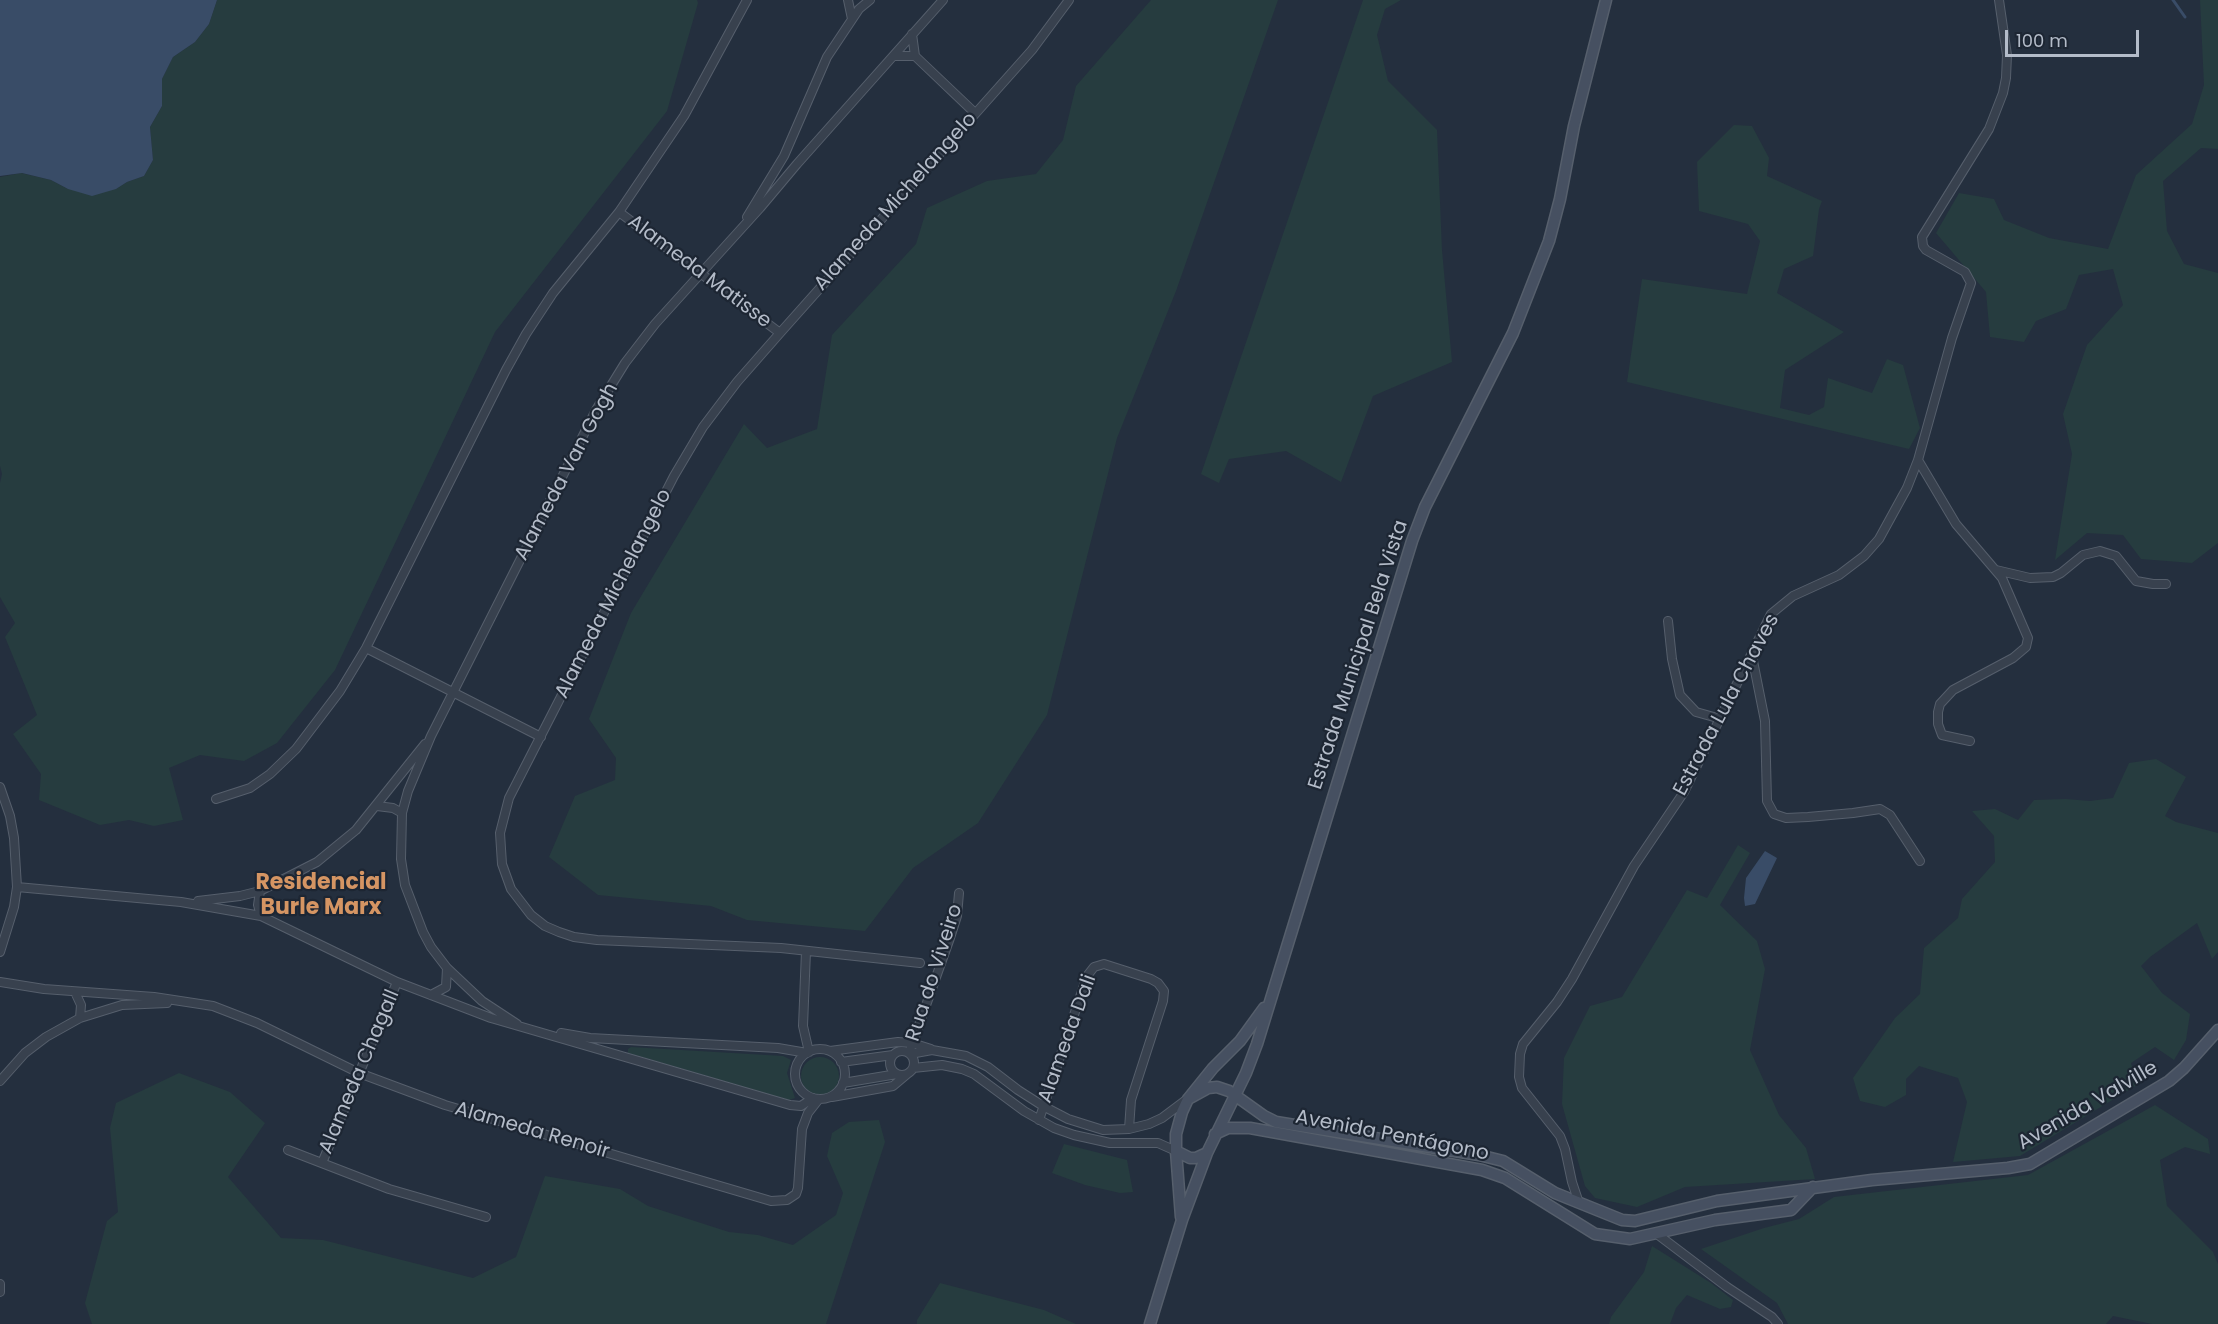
<!DOCTYPE html>
<html>
<head>
<meta charset="utf-8">
<style>
  body { margin:0 }
  #map { position:relative; width:2218px; height:1324px; overflow:hidden; background:#242f3e; font-family:Poppins,sans-serif }
  canvas { display:block }
  .scale { position:absolute; left:2005px; top:30px; width:134px; height:27px; box-sizing:border-box; border:3px solid #b4bcc9; border-top:0; padding-left:8px; font-size:18px; line-height:21px; white-space:nowrap; color:#b4bcc9; -webkit-text-stroke:4px #1d2633; paint-order:stroke }
</style>
</head>
<body>
<div id="map">
<canvas width="2218" height="1324"></canvas>
<div class="scale">100 m</div>
</div>
<script>
const context = document.querySelector('canvas').getContext('2d');
context.lineJoin = 'round';
function fillPath(path, color) { context.fillStyle = color; context.fill(path, 'evenodd'); }
const poly = rows => new Path2D(rows.map(r => 'M' + r).join(''));
function stroke(path, color, width, dash) { context.strokeStyle = color; context.lineWidth = width; context.lineCap = dash ? 'butt' : 'round'; context.setLineDash(dash || []); context.stroke(path); }
function drawText(font, color, halo, rows, align = 'center') {
  context.font = font + ' Poppins,sans-serif'; context.lineWidth = 4.5; context.setLineDash([]); context.textBaseline = 'middle'; context.strokeStyle = halo; context.fillStyle = color; for (const [text, x, y, turn = 0] of rows) {
    context.save(); context.translate(x, y); context.rotate((+turn || 0) * Math.PI / 180); context.textAlign = isNaN(turn) ? turn : align; if (halo) context.strokeText(text, 0, 0); context.fillText(text, 0, 0); context.restore();
  }
}
fillPath(poly([
  [217,0,697,0,698,3,667,111,495,332,335,670,277,743,244,761,200,755,169,768,183,820,154,826,129,820,100,825,39,800,41,774,13,734,37,715,5,637,15,623,0,597,0,483,2,474,0,466,0,177,21,173,51,180,68,189,116,189,127,182,144,176,153,160,150,127,162,106,162,79,173,57,195,42,209,24],
  [1151,0,1278,0,1176,291,1117,438,1047,715,978,823,913,868,865,931,747,920,711,906,598,895,549,857,575,796,615,780,616,758,589,719,631,613,744,424,767,448,817,429,832,335,916,244,927,208,987,181,1036,174,1063,140,1076,86],
  [1363,0,1401,0,1385,9,1377,35,1388,81,1437,130,1442,250,1452,362,1373,396,1341,482,1286,451,1229,459,1219,483,1201,474],
  [2200,0,2218,0,2218,149,2201,148,2163,181,2167,231,2184,264,2218,273,2218,543,2192,563,2141,559,2123,535,2087,533,2055,560,2072,454,2063,414,2087,345,2123,305,2113,269,2079,275,2066,309,2036,321,2024,342,1990,337,1986,292,1936,233,1959,193,1994,199,2004,220,2049,238,2108,249,2136,175,2192,124,2204,85],
  [1734,125,1752,126,1769,158,1767,176,1822,201,1819,209,1813,256,1784,269,1777,293,1844,332,1785,370,1780,408,1809,415,1824,407,1828,378,1872,393,1887,359,1903,365,1920,428,1909,449,1627,382,1642,279,1747,294,1760,241,1748,224,1699,211,1697,162],
  [2156,759,2186,777,2165,816,2176,822,2218,833,2218,952,2212,959,2197,923,2150,957,2141,966,2162,993,2190,1014,2186,1040,2174,1060,2155,1047,2131,1063,2137,1085,2020,1156,1953,1162,1967,1102,1958,1078,1919,1066,1906,1079,1906,1095,1885,1107,1860,1101,1853,1078,1895,1018,1920,994,1924,948,1958,918,1962,899,1995,862,1994,836,1972,811,1995,809,2018,820,2034,800,2066,799,2090,801,2113,798,2129,763],
  [1738,845,1750,853,1720,905,1757,941,1765,969,1750,1050,1779,1115,1806,1148,1815,1179,1685,1187,1637,1207,1595,1198,1585,1186,1562,1104,1564,1058,1590,1006,1622,997,1687,890,1707,898],
  [631,1047,783,1056,791,1060,787,1073,795,1098,789,1100,628,1053,628,1049],
  '801 1076a19 19 0 1 1 38 0a19 19 0 1 1-38 0Z',
  [179,1073,230,1092,265,1123,228,1177,281,1238,323,1240,473,1278,516,1257,545,1176,620,1189,648,1206,729,1232,758,1235,793,1245,836,1215,843,1193,827,1156,832,1133,849,1122,879,1120,885,1142,826,1324,92,1324,85,1303,107,1221,118,1212,110,1128,116,1103],
  [2155,1105,2208,1139,2210,1154,2185,1147,2160,1160,2167,1206,2213,1252,2218,1264,2218,1324,2152,1324,2113,1316,2106,1324,1788,1324,1777,1303,1701,1249,1764,1228,1799,1219,1834,1197,2028,1175],
  [1064,1144,1127,1160,1133,1192,1120,1193,1085,1185,1052,1173],
  [1652,1246,1711,1283,1733,1300,1731,1307,1720,1309,1687,1295,1676,1308,1670,1324,1609,1324,1611,1317,1644,1272],
  [940,1283,1044,1310,1076,1324,917,1324,917,1320]
]), '#263c3f');
fillPath(poly([
  [0,0,217,0,209,24,195,42,173,57,162,79,162,106,150,127,153,160,144,176,127,182,116,189,92,196,68,189,51,180,22,173,0,176],
  [1765,851,1777,858,1755,904,1745,906,1744,898,1746,878]
]), '#394c67');
stroke(poly([
  [2173,0,2185,17]
]), '#394c67', 3);
const minor = poly([
  [848,0,852,19],
  [912,34,915,56,975,113],
  [894,56,915,56],
  [619,212,780,333],
  [747,217,784,156,827,57,859,9,870,0],
  [1918,460,1956,524,2002,578,2028,638,2026,647,2013,658,1953,690,1940,704,1938,712,1938,724,1942,735,1970,741],
  [1996,570,2030,578,2053,577,2061,573,2083,555,2100,551,2116,556,2136,581,2153,584,2166,584],
  [1668,621,1672,659,1680,695,1696,712,1721,719],
  [366,648,541,737],
  [1752,656,1765,721,1767,801,1774,814,1786,818,1808,817,1853,813,1880,809,1890,815,1920,861],
  [0,787,10,816,14,838,17,887,14,907,0,952],
  [216,799,250,788,270,774,296,749,340,691,366,648,506,370,526,334,553,293,619,212,684,116,747,0],
  [377,806,393,808,402,813],
  [17,887,181,902,261,916,397,982,491,1018,790,1105,801,1106,813,1098],
  [260,891,258,905,261,916],
  [198,901,240,896,260,891,317,862,356,830,425,744],
  [806,951,803,1026,809,1052],
  [920,963,781,948,597,940,574,937,559,932,545,926,531,915,511,889,502,864,500,833,509,798,674,476,703,427,737,382,780,333,1032,50,1069,0],
  [0,982,44,989,154,997,213,1006,257,1023,359,1073,445,1105,771,1201,787,1200,796,1194,798,1188,802,1129,808,1113,819,1099],
  [75,992,81,1005,80,1018],
  [431,995,446,987,447,968],
  [517,1024,482,1001,447,968,431,947,423,932,405,885,401,859,402,813,408,791,431,736,596,410,625,363,655,324,760,208,797,164,943,0],
  [561,1033,590,1038,778,1048,807,1053],
  '795 1074a25 25 0 1 1 50 0a25 25 0 1 1-50 0Z',
  '890 1063a12 12 0 1 1 24 0a12 12 0 1 1-24 0Z',
  [830,1051,898,1042,912,1043,931,1049],
  [909,1053,950,938,957,916,959,893],
  [910,1054,932,1050,966,1056,988,1067,1018,1090,1043,1106,1068,1119,1103,1130,1129,1129,1149,1124,1162,1118,1186,1100],
  [841,1062,893,1055],
  [913,1068,942,1065,962,1069,974,1074,1024,1111,1054,1128,1074,1135,1110,1143,1158,1143,1176,1151],
  [0,1081,25,1053,46,1037,80,1018,122,1005,167,1003],
  [843,1083,897,1074],
  [832,1097,893,1086,912,1070],
  [1039,1120,1087,976,1094,967,1104,964,1151,979,1158,983,1164,991,1163,1001,1131,1100,1129,1129],
  [288,1150,389,1189,486,1217],
  [322,1163,397,982],
  [1579,1203,1572,1182,1565,1149,1560,1136,1522,1088,1519,1077,1520,1054,1523,1044,1557,1002,1572,979,1634,866,1684,792,1771,614,1793,596,1839,575,1864,556,1879,539,1907,488,1918,460,1952,338,1971,283,1965,272,1926,250,1923,246,1922,237,1989,129,2003,93,2006,78,2007,55,1999,0],
  [1657,1234,1727,1287,1772,1317,1778,1324],
  [0,1284,0,1292]
]);
const secondary = poly([
  [1188,1099,1208,1088,1217,1087,1229,1091,1264,1116,1276,1122,1479,1155,1503,1161,1555,1193,1622,1220,1635,1221,1717,1201,1872,1180,2008,1168,2030,1164,2169,1081,2184,1068,2218,1030],
  [1215,1134,1228,1128,1250,1128,1482,1170,1505,1178,1595,1234,1630,1239,1715,1220,1791,1210,1813,1187],
  [1176,1151,1190,1158,1196,1158,1207,1153],
  [1181,1217,1176,1151,1176,1134,1182,1112,1188,1099,1213,1068,1240,1041,1264,1008],
  [1150,1324,1182,1220,1207,1153,1246,1073,1257,1044,1412,541,1425,507,1513,333,1549,241,1560,199,1574,126,1606,0]
]);
stroke(minor, '#565f6c', 10);
stroke(secondary, '#565f6c', 13);
stroke(minor, '#38414e', 8);
stroke(secondary, '#465061', 10);
drawText('20px', '#b4bcc9', '#1d2633', [
  ["Alameda Michelangelo",896,202,-48],
  ["Alameda Matisse",699,272,37],
  ["Alameda Van Gogh",567,472,-62],
  ["Alameda Michelangelo",614,594,-63],
  ["Estrada Municipal Bela Vista",1359,655,-72],
  ["Estrada Lula Chaves",1727,705,-62],
  ["Rua do Viveiro",935,973,-72],
  ["Alameda Dali",1068,1039,-70],
  ["Alameda Chagall",360,1072,-67],
  ["Avenida Valville",2088,1106,-30],
  ["Alameda Renoir",532,1131,16],
  ["Avenida Pentágono",1392,1136,11]
]);
drawText('bold 22px', '#d59563', '#1d2633', [
  ["Residencial",321,883],
  ["Burle Marx",321,908]
]);
</script>
</body>
</html>
